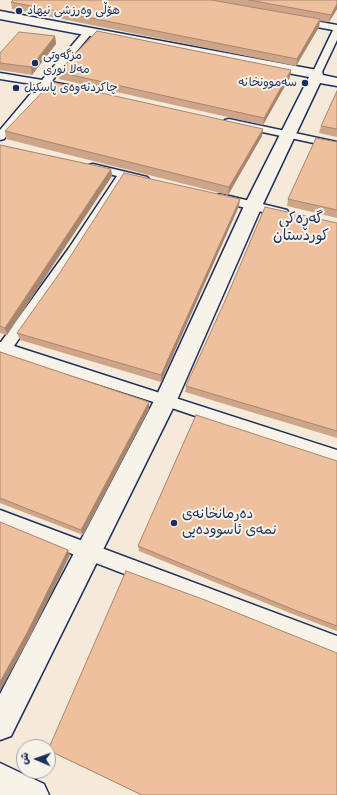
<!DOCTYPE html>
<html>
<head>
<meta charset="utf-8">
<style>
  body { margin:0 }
  #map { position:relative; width:337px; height:795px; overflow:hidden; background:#f5e9d9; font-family:Mynerve,"Playpen Sans Arabic",sans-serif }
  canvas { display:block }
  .north { position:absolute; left:16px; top:739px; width:40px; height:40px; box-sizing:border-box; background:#f7f3e8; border:1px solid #9fa5b1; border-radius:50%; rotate:272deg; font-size:11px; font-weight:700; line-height:16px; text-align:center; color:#1b2f5e }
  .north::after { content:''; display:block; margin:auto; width:14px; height:18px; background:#1b2f5e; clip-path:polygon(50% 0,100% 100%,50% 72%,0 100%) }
</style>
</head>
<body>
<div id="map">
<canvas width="337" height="795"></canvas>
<div class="north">ش</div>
</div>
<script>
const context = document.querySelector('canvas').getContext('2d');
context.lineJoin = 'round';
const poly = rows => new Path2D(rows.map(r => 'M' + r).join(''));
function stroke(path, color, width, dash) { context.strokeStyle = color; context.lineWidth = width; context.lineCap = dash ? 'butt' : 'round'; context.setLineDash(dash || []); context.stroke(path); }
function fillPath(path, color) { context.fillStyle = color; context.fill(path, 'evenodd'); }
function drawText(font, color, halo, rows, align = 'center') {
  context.font = font + ' Mynerve,"Playpen Sans Arabic",sans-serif'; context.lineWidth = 4; context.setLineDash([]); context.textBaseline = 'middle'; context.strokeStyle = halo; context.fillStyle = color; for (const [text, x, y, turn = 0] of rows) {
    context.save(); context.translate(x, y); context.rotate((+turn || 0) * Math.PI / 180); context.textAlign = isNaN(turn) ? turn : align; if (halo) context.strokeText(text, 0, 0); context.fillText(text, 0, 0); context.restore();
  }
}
const street = poly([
  [299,18,337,25,337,40,320,76,317,77,312,74,333,30,296,23,295,21,299,18],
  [89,28,93,31,92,33,51,82,73,86,75,88,73,90,70,91,47,87,4,139,0,140,0,130,38,85,0,79,0,73,42,80,86,29,89,28],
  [229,119,337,142,337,148,225,124,224,122,225,120,229,119],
  [93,164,147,177,149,179,147,181,143,182,126,178,77,254,14,346,337,450,337,464,166,406,0,353,0,342,1,342,69,248,117,176,89,169,87,167,89,165,93,164],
  [221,194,287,210,289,213,287,216,283,217,217,201,215,198,217,195,221,194],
  [0,510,337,636,337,656,0,526,0,510]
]);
const secondary = poly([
  [0,11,317,70,322,71,323,75,337,78,337,86,320,83,262,206,177,400,11,736,0,740,0,694,156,397,244,206,309,77,0,19,0,11],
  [0,763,44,784,49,795,0,795,0,763]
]);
stroke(street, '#1b2f5e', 3);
stroke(secondary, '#1b2f5e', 3);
fillPath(street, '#f7f3e8');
fillPath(secondary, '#f7f3e8');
fillPath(poly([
  [13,0,337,0,337,9,329,22,320,21,319,27,296,66,12,9,11,2],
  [55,36,56,44,32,75,0,70,0,53],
  [58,72,290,77,263,125,59,79],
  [337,91,337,137,319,133,321,126],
  [5,131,262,136,228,195,6,139],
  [337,142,337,218,287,206,288,199],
  [0,145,111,169,112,176,7,335,0,333],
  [239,206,161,382,20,340,17,333],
  [337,223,337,438,185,392,186,386],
  [0,352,149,402,149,409,83,535,0,503],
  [337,461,337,631,290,613,139,551,138,546],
  [48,750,337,795,141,795]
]), '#cea588');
fillPath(poly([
  [337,4,337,9,329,22,331,15],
  [320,19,319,27,296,66,297,59],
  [55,36,56,44,32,75,31,67],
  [291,70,290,77,263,125,264,118],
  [263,129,262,136,228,195,229,187],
  [111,169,112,176,7,335,5,328],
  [240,199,239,206,161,382,161,375],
  [149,402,149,409,83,535,81,530],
  [68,550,70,555,30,637,0,691,0,682]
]), '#a7866f');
const building = poly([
  [13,0,211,0,320,19,297,59,11,2,13,0],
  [249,0,337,0,337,4,331,15,249,0],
  [97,31,291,70,264,118,58,72,97,31],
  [19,32,55,36,31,67,0,63,0,53,19,32],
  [52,82,263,129,229,187,5,131,52,82],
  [337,91,337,129,321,126,337,91],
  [316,138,337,142,337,210,288,199,316,138],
  [0,145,111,169,5,328,0,326,0,145],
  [124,173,240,199,161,375,17,333,59,274,124,173],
  [265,207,337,223,337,431,186,386,225,301,265,207],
  [0,352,149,402,81,530,0,498,0,352],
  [196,415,337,461,337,626,292,609,138,546,196,415],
  [0,522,68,550,27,633,0,682,0,522],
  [126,571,205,600,337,653,337,795,142,795,48,750,126,571]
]);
fillPath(building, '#efc09e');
stroke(building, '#a7866f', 1);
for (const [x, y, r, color] of [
  [19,11,4,"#1b2f5e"],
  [35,63,4,"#1b2f5e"],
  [305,83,4,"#1b2f5e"],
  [16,88,4,"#1b2f5e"],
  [174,523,4,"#1b2f5e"]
]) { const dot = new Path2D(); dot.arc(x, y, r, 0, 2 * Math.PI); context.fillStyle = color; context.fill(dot); stroke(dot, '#f7f3e8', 1.5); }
drawText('12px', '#1b2f5e', '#f7f3e8', [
  ["هۆڵی وەرزشی نیهاد",27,11],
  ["مزگەوتی",43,56],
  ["مەلا نوری",43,70],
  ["سەموونخانە",297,83,"right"],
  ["چاکردنەوەی پاسکیل",24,88]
], 'left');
drawText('14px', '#1b2f5e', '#f7f3e8', [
  ["دەرمانخانەی",182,515],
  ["نمەی ئاسوودەیی",182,531]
], 'left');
drawText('15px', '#1b2f5e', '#f7f3e8', [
  ["گەڕەکی",301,220],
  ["کوردستان",301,237]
]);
</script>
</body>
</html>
